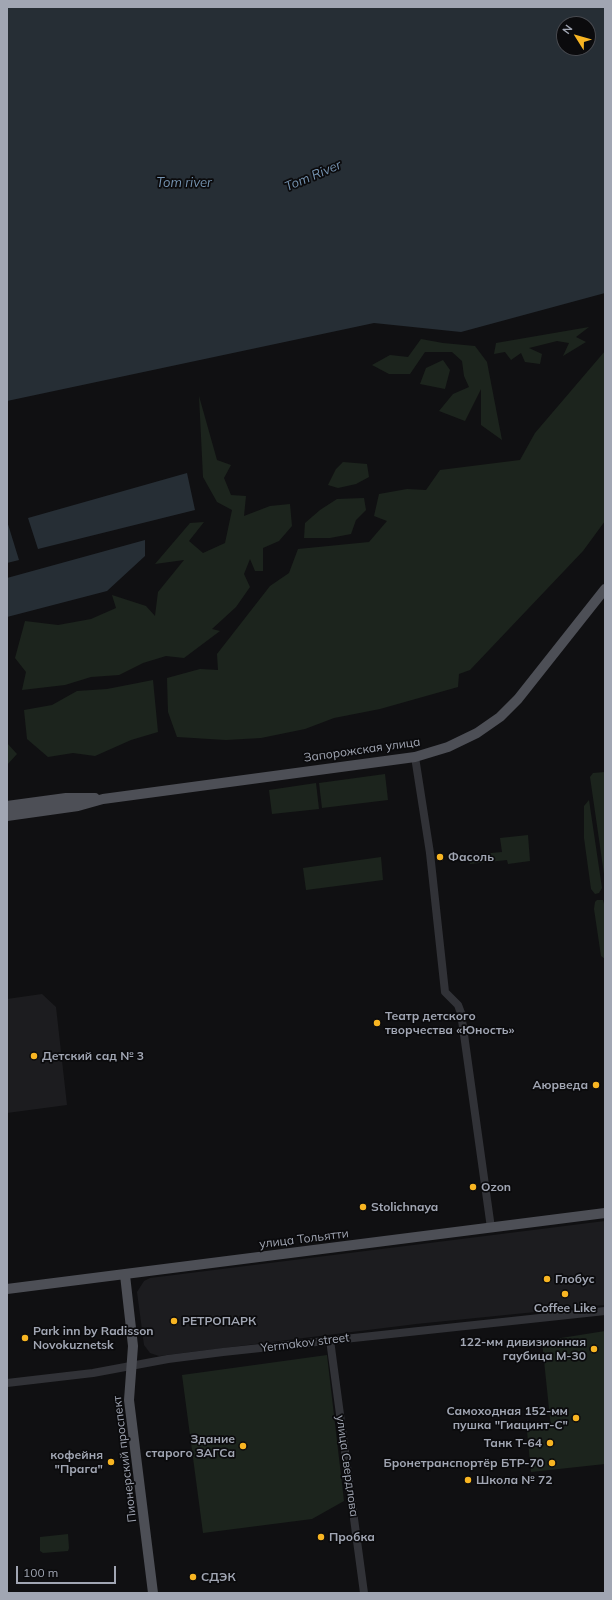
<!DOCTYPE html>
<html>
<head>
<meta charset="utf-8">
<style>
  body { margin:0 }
  #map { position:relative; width:612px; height:1600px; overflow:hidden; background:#101012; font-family:Mulish,sans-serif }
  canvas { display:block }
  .frame { position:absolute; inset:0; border:8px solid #a1a6b3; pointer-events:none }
  .north { position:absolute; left:556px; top:16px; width:40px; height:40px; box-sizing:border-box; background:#0b0b0d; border:1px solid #47494f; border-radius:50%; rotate:307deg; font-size:11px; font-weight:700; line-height:16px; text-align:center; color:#a1a6b3 }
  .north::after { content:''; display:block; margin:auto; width:14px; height:18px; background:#f8b522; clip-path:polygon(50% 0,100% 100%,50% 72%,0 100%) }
  .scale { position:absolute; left:16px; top:1566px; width:100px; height:18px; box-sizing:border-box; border:2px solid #a1a6b3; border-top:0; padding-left:5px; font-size:12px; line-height:14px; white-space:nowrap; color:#a1a6b3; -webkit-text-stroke:3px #0b0b0d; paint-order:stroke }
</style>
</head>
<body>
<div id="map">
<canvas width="612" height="1600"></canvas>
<div class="frame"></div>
<div class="north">N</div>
<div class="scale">100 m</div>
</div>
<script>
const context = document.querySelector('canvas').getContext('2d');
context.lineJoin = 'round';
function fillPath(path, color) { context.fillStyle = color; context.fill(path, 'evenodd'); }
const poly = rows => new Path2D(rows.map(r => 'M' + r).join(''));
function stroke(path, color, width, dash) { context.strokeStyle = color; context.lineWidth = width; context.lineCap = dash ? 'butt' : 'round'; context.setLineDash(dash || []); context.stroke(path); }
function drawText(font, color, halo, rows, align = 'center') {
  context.font = font + ' Mulish,sans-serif'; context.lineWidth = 3.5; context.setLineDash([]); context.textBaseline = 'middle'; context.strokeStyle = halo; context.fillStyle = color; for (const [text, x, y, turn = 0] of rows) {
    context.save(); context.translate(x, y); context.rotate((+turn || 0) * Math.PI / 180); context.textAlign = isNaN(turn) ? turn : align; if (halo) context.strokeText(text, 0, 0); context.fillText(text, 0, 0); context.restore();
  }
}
fillPath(poly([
  [42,994,56,1007,67,1105,7,1113,7,999],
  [605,1221,605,1305,416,1324,159,1356,150,1353,144,1345,137,1292,144,1281,150,1278]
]), '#1c1c1f');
fillPath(poly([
  [589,327,576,337,586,342,563,356,569,343,557,341,529,348,542,354,540,364,525,362,521,353,511,360,505,352,494,354,496,343],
  [421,339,443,343,475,346,487,362,502,440,481,425,481,389,465,421,439,411,453,394,469,387,464,376,462,361,452,352,425,352,410,374,389,374,372,365,390,355,408,357],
  [605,351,605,521,583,551,470,670,459,674,458,687,380,709,334,718,305,729,261,738,226,740,177,737,168,712,167,678,200,669,218,670,217,654,270,586,289,573,298,549,369,542,387,521,374,516,379,494,407,489,426,490,440,470,520,460,535,433],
  [443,360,450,370,445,389,420,384,426,368],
  [199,396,217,460,231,465,224,478,231,495,246,496,244,516,270,506,290,504,292,526,279,541,263,548,263,571,255,571,250,559,244,574,250,587,236,607,212,629,220,631,184,658,166,656,143,663,119,675,91,677,65,685,22,690,26,672,15,658,25,621,58,625,91,619,116,608,112,595,146,606,155,616,158,592,184,560,155,564,190,523,204,522,189,541,203,553,225,543,232,510,217,502,203,477],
  [343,462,367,464,369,477,356,484,338,488,328,485,336,469],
  [364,498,366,510,356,520,351,534,330,538,304,538,305,523,320,510,337,499],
  [153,680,158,732,131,740,95,756,73,753,48,757,27,739,24,710,52,705,77,691,107,689],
  [7,743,17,754,7,765],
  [605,772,605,881,590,777,593,773],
  [385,774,388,800,322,808,319,783],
  [316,783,319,809,272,814,269,790],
  [589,800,602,888,599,893,595,894,591,889,584,838,584,806],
  [528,835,530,861,508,864,507,860,470,864,469,855,502,852,500,838],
  [381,857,383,880,306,890,303,868],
  [597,900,603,900,605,908,605,959,601,956,594,909,595,902],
  [605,1331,605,1464,531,1472,527,1431,551,1428,542,1341],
  [327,1355,344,1501,312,1519,203,1533,182,1375],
  [68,1534,69,1548,68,1551,43,1553,40,1551,40,1537]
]), '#1c241d');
fillPath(poly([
  [7,7,605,7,605,293,461,332,374,323,7,401],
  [564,24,588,24,588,48,564,48],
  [187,473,195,510,38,549,28,518],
  [7,521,19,560,7,563],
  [145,540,145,556,107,591,7,617,7,578]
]), '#262e35');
stroke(poly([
  [415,757,430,853,445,992,458,1005,461,1013,491,1228],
  [330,1340,364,1593],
  [7,1383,93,1373,168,1359,223,1352,605,1311]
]), '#313237', 8);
stroke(poly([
  [7,806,66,798,95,798],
  [7,816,78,806,103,799,415,757,448,747,477,733,500,717,518,699,605,589],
  [125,1275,133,1346,129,1400,153,1593],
  [7,1289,605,1213]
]), '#4d4f56', 10);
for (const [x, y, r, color] of [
  [440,857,4,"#f8b522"],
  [377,1023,4,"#f8b522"],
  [34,1056,4,"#f8b522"],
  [596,1085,4,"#f8b522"],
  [473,1187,4,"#f8b522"],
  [363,1207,4,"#f8b522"],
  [547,1279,4,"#f8b522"],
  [565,1294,4,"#f8b522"],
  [174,1321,4,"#f8b522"],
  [25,1338,4,"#f8b522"],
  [594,1349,4,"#f8b522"],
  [576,1418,4,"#f8b522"],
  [550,1443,4,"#f8b522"],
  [243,1446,4,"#f8b522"],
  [111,1462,4,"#f8b522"],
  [552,1463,4,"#f8b522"],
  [468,1480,4,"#f8b522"],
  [321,1537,4,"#f8b522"],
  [193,1577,4,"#f8b522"]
]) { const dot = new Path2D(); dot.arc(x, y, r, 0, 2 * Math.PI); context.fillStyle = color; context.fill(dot); stroke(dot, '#0b0b0d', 1.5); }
drawText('12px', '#a1a6b3', '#0b0b0d', [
  ["Запорожская улица",362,750,-8],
  ["улица Тольятти",304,1239,-7],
  ["Yermakov street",305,1343,-7],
  ["Пионерский проспект",125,1459,-97],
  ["улица Свердлова",347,1466,82]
]);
drawText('bold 12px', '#a1a6b3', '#0b0b0d', [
  ["Фасоль",448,857],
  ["Театр детского",385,1016],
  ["творчества «Юность»",385,1030],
  ["Детский сад № 3",42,1056],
  ["Аюрведа",588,1085,"right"],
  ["Ozon",481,1187],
  ["Stolichnaya",371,1207],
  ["Глобус",555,1279],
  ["Coffee Like",565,1308,"center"],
  ["РЕТРОПАРК",182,1321],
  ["Park inn by Radisson",33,1331],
  ["Novokuznetsk",33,1345],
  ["122-мм дивизионная",586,1342,"right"],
  ["гаубица М-30",586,1356,"right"],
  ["Самоходная 152-мм",568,1411,"right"],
  ["пушка \"Гиацинт-С\"",568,1425,"right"],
  ["Здание",235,1439,"right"],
  ["старого ЗАГСа",235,1453,"right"],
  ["Танк Т-64",542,1443,"right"],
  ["кофейня",103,1455,"right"],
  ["\"Прага\"",103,1469,"right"],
  ["Бронетранспортёр БТР-70",544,1463,"right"],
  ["Школа № 72",476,1480],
  ["Пробка",329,1537],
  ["СДЭК",201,1577]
], 'left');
drawText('italic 13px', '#7593b0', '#0b0b0d', [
  ["Tom River",313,176,-23],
  ["Tom river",184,183]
]);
</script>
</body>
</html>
